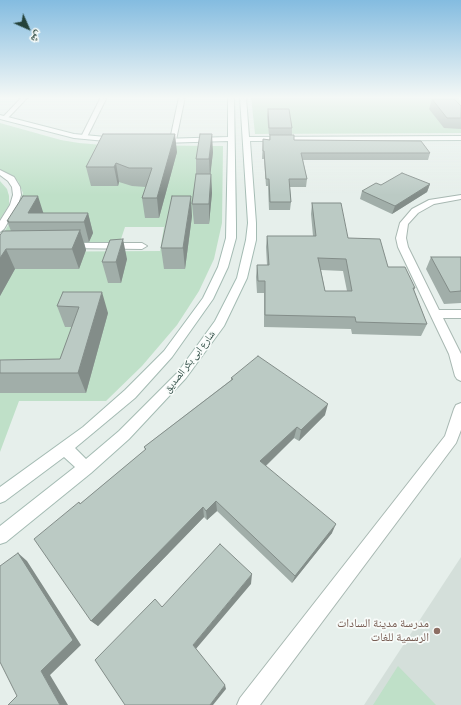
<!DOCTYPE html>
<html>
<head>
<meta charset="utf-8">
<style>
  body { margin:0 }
  #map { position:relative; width:461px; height:705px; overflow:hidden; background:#e6efeb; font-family:Signika,"Noto Naskh Arabic",sans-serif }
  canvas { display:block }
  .north { position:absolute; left:8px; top:8px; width:40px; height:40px; -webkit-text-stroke:3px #f7fbf9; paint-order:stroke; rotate:135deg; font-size:11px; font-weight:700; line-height:16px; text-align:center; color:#24423a }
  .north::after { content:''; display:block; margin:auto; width:14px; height:18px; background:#24423a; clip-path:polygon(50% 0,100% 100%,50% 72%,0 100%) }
</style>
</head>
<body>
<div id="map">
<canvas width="461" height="705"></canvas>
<div class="north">ش</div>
</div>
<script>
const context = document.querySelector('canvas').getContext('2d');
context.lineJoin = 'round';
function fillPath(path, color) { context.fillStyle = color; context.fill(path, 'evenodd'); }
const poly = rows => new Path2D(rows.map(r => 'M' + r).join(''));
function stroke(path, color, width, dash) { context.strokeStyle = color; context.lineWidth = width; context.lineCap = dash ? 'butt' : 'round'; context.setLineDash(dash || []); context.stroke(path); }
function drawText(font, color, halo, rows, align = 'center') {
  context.font = font + ' Signika,"Noto Naskh Arabic",sans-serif'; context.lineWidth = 3.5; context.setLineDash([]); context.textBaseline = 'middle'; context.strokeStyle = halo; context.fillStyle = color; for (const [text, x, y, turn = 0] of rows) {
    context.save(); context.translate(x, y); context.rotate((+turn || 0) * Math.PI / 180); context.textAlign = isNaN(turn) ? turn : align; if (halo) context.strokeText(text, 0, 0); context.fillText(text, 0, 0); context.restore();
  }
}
fillPath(poly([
  [461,557,461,705,364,705]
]), '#d4dfda');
fillPath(poly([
  [251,97,457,97,461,101,461,133,255,134],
  [0,123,61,140,79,143,103,145,223,146,222,223,214,259,199,291,177,325,142,366,106,401,19,401,0,452,0,252,160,251,164,227,125,227,119,245,0,246,0,238,15,215,23,193,18,181,0,171],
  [0,181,7,189,9,196,9,205,0,219],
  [398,666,436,705,373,705]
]), '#bfe0c8');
const street = poly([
  [22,97,28,97,7,119,3,119,3,117,22,97],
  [101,97,107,97,87,137,82,138,81,137,101,97],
  [179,97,185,97,176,140,173,142,170,140,179,97],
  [0,170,14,177,20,187,21,195,18,205,4,229,0,232,0,221,10,205,13,195,12,187,8,181,0,175,0,170],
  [461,195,461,199,434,204,418,213,408,224,406,238,408,247,439,310,461,310,461,318,443,318,461,354,461,381,457,379,455,376,449,354,398,247,396,238,400,223,412,209,429,200,461,195],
  [69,243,142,243,147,246,142,249,66,248,66,244,69,243],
  [461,403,461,430,456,443,260,705,237,705,240,698,445,436,454,409,456,405,461,403]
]);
const secondary = poly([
  [228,97,234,97,236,224,236,238,228,267,213,299,172,357,135,398,75,448,86,459,119,431,178,372,215,321,237,278,246,240,248,223,240,97,246,97,249,137,461,136,461,140,250,141,256,223,256,240,247,278,224,326,186,378,129,439,91,473,6,542,0,544,0,526,75,467,64,457,5,501,0,503,0,487,83,427,125,390,164,351,203,298,218,267,226,238,228,141,161,143,158,141,161,139,228,137,228,97],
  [0,115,74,134,116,138,119,140,116,142,74,138,0,119,0,115]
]);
stroke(street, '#a8b8b2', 2);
stroke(secondary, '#a4bbb3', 2);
fillPath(street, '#fff');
fillPath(secondary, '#fff');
fillPath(poly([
  [432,99,461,106,461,129,444,128,429,109],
  [268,109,292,128,292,135,294,140,430,153,428,160,303,160,307,179,306,187,290,187,291,202,290,210,269,210,268,186,266,186,264,159,262,159,263,139,269,140,270,135,269,135,267,116],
  [177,152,159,218,145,218,142,198,146,187,132,186,119,182,118,186,91,186,86,167],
  [213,152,210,174,211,174,212,193,209,224,194,224,192,204,196,174,196,159],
  [430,184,427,192,392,214,360,199,362,191,381,185],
  [312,203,348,238,415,288,414,290,427,324,421,336,352,334,351,329,264,327,264,293,257,293,256,277,257,265,267,265,266,247,267,236,313,236,311,214],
  [321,270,343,271,347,291,325,291],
  [43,213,88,213,93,233,89,242,84,242,86,250,79,269,15,269,0,296,0,235,11,231,7,221],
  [192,216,185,269,164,269,161,248],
  [431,257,461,257,461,303,444,304,426,269],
  [127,259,121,283,108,283,102,262],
  [63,292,108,313,86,393,0,393,0,360,60,359,72,327,65,327,57,306],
  [231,378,325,415,299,441,294,438,266,466,332,533,292,583,217,511,207,520,204,517,98,626,91,621,80,504,145,450,144,447,231,380]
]), '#a1aea9');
fillPath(poly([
  [175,134,177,152,159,218,157,198],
  [212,134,213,152,210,178,209,159],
  [116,163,119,182,118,186,114,167],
  [211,174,212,193,209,224,209,204],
  [430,184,427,192,392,214,395,206],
  [38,196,44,215,28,213],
  [191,196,192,216,185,269,183,248],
  [88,213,93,233,89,242,84,222],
  [80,230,86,250,79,269,72,249],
  [123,239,127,259,121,283,116,262],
  [6,249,15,269,0,296,0,258],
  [102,292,108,313,86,393,78,373],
  [328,404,325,415,299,441,301,430],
  [297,427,294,438,259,472,260,461],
  [216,501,217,511,207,520,206,511],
  [203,507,204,517,98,626,91,621],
  [336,524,332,533,292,583,295,576],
  [18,553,27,561,81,645,50,675,68,705,60,705,41,671],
  [252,574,251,584,195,650,193,645],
  [225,685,226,689,213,705,210,705]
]), '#838d89');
const building = poly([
  [432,99,454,99,461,106,461,118,447,118,432,99],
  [268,109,289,109,292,128,269,128,268,109],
  [103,134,175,134,157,198,142,198,152,168,129,168,116,163,114,167,86,167,103,134],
  [200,134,212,134,209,159,196,159,200,134],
  [270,135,294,135,294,140,421,141,430,153,301,153,307,179,289,179,291,202,270,202,269,179,266,179,264,151,263,151,263,139,270,140,270,135],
  [402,173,430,184,395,206,362,191,376,183,381,185,402,173],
  [196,174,211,174,209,204,192,204,196,174],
  [23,196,38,196,28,213,88,213,84,222,8,222,9,221,7,221,23,196],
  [172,196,191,196,183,248,161,248,172,196],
  [312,203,341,203,348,238,380,239,388,267,405,267,415,288,413,288,427,324,356,322,355,317,265,315,265,281,258,281,257,265,269,265,267,236,316,236,312,203],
  [318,258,346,259,352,291,325,291,318,258],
  [80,230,72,249,6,249,0,258,0,235,3,231,80,230],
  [123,239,116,262,102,262,110,240,123,239],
  [431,257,461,257,461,291,450,292,431,257],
  [63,292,102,292,78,373,0,373,0,360,60,359,79,307,57,306,63,292],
  [258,356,328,404,301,430,297,427,260,461,336,524,295,576,216,501,206,511,203,507,91,621,34,539,79,502,80,504,146,449,144,447,233,379,231,378,258,356],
  [220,544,252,574,193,645,225,685,210,705,125,705,95,660,155,599,162,607,220,544],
  [18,553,73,640,41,671,60,705,8,705,17,696,0,662,0,566,18,553]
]);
fillPath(building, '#bbcac4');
stroke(building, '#838d89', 1);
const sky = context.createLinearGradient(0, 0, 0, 195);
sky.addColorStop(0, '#84bce0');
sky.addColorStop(0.5, '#f4f8f6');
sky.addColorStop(1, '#f4f8f600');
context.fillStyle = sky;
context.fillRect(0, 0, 461, 195);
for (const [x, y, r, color] of [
  [437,631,4,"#8d6e63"]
]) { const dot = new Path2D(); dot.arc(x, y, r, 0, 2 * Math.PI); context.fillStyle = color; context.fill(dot); stroke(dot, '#f7fbf9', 1.5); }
drawText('10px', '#24423a', '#f7fbf9', [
  ["شارع ابى بكر الصديق",190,362,-52]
]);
drawText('12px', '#785e54', '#f7fbf9', [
  ["مدرسة مدينة السادات",429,624],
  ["الرسمية للغات",429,638]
], 'right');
</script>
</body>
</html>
